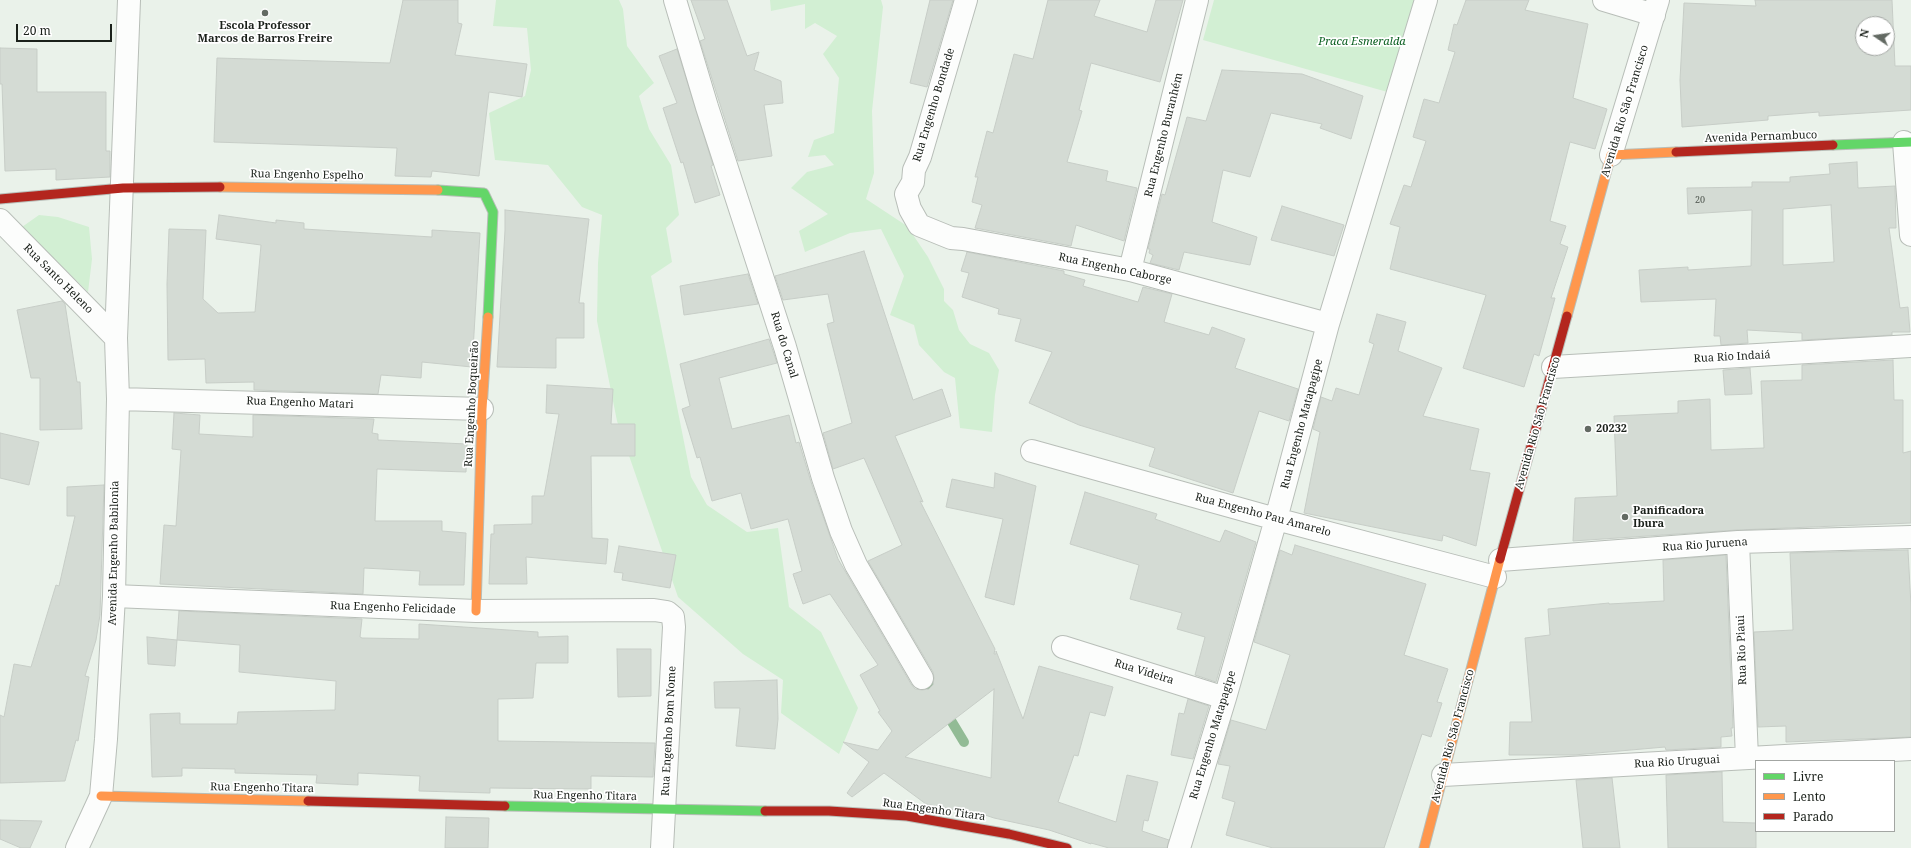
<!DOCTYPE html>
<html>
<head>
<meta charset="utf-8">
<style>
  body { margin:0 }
  #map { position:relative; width:1911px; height:848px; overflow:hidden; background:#eaf2ea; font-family:"Noto Serif",serif }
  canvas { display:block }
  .legend { position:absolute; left:1755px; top:760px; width:140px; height:72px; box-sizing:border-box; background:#fff; border:1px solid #a3a6a3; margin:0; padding:5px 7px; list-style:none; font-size:12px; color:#1a201a }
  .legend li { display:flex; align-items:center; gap:8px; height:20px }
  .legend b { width:20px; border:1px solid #a3a6a3 }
  .north { position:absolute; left:1855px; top:16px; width:40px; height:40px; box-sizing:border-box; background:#fff; border:1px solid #a3a6a3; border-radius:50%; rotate:283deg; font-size:11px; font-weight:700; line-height:16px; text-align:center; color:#1a201a }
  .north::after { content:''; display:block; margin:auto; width:14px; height:18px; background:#636a63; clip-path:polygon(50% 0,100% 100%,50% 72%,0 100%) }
  .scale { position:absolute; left:16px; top:24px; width:96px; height:18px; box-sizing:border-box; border:2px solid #1a201a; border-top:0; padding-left:5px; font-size:12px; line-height:14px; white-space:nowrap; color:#1a201a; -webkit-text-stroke:3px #fff; paint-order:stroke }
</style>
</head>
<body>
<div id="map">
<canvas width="1911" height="848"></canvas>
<ul class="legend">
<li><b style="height:5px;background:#63d668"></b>Livre</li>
<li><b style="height:5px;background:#ff974d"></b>Lento</li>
<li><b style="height:5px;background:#b3261e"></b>Parado</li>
</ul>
<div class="north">N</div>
<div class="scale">20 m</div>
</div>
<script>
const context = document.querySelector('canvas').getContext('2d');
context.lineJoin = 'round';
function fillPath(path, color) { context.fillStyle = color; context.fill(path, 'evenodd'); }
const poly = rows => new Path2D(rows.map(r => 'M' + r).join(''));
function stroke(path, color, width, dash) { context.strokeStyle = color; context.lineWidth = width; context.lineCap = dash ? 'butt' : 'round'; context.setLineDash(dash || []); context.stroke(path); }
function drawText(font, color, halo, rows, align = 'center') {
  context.font = font + ' "Noto Serif",serif'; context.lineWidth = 3.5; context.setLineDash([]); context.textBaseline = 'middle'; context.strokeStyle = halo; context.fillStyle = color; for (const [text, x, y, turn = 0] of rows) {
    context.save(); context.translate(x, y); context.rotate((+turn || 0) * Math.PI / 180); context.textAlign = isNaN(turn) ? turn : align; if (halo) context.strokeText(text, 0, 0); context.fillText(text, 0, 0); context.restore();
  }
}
fillPath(poly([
  [496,0,619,0,623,9,627,46,654,83,639,96,649,129,671,165,679,215,666,228,672,262,651,276,691,477,707,505,747,532,778,528,789,607,821,632,858,708,839,754,781,713,783,680,743,654,678,597,617,421,597,321,598,263,602,215,582,207,548,165,495,160,489,113,525,96,531,70,527,28,493,26],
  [770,0,881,0,883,7,872,111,874,173,866,199,907,226,928,257,944,289,944,301,953,310,959,330,970,344,989,353,999,370,995,395,992,432,960,428,955,378,944,372,919,345,914,325,890,315,904,276,881,229,850,233,805,252,799,231,828,214,791,188,807,172,834,165,825,155,808,157,814,140,834,133,839,78,823,54,837,36,815,23,805,29,805,4,771,11],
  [1214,0,1417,0,1391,93,1203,40],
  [39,215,58,217,89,227,92,259,88,292,22,227]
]), '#d2efd3');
stroke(poly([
  [923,674,964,742]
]), '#92bb95', 10);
const building = poly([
  [403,0,458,0,458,23,462,24,455,55,527,64,522,97,489,92,479,176,432,171,431,177,395,176,397,148,214,142,217,58,390,63,403,0],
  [691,0,727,0,747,56,759,52,754,70,781,81,783,103,764,105,772,156,738,161,700,41,705,39,691,0],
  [930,0,953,0,927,87,910,83,930,0],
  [1048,0,1100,0,1094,16,1147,32,1156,0,1183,0,1160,82,1091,63,1079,110,1082,111,1067,162,1108,171,1106,181,1137,188,1124,241,1076,225,1071,246,975,228,982,205,972,202,978,177,975,177,987,131,993,133,1014,54,1033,59,1048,0],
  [1466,0,1529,0,1525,10,1588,24,1573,98,1607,109,1595,149,1570,142,1550,221,1566,226,1560,244,1568,247,1551,298,1555,298,1539,356,1534,354,1524,387,1463,368,1486,295,1390,269,1400,227,1390,224,1404,185,1411,187,1426,141,1413,137,1424,99,1439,103,1455,52,1448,50,1454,24,1457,25,1466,0],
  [1755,0,1892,0,1895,66,1911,66,1911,110,1819,116,1819,112,1768,116,1768,120,1682,127,1680,80,1684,3,1756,6,1755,0],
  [1863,24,1887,24,1887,48,1863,48,1863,24],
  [0,48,37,49,37,92,106,92,106,151,110,151,110,177,56,180,56,169,5,171,2,84,0,84,0,48],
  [677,49,713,165,711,166,720,195,695,203,683,162,681,163,663,108,677,103,659,56,677,49],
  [1222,70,1302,74,1363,96,1351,139,1320,128,1322,124,1271,113,1250,177,1223,170,1212,222,1257,237,1250,265,1184,252,1179,270,1150,263,1153,255,1149,253,1150,249,1148,249,1162,194,1165,195,1187,117,1206,121,1222,70],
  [1857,162,1858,188,1895,186,1896,228,1889,228,1900,308,1908,307,1910,332,1892,332,1892,335,1802,340,1802,333,1747,330,1748,343,1721,345,1720,336,1714,336,1716,299,1641,302,1639,270,1688,267,1688,270,1751,266,1752,210,1688,214,1687,188,1752,187,1752,182,1790,182,1790,177,1830,174,1829,164,1857,162],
  [1831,205,1834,262,1783,265,1783,209,1831,205],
  [1282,206,1344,225,1334,256,1271,240,1282,206],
  [505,210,589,219,579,303,584,303,584,338,556,338,556,368,497,367,505,230,505,210],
  [219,215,276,223,276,220,304,223,304,229,432,237,432,230,480,233,472,367,422,362,421,378,381,375,378,394,254,390,254,382,206,383,205,359,168,360,167,284,169,229,206,230,203,299,218,313,255,312,261,245,216,239,219,215],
  [864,251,913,400,942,389,951,416,895,436,923,502,920,501,995,649,994,654,996,654,996,651,1023,719,1039,666,1113,687,1105,716,1090,712,1078,756,1074,755,1058,802,1116,822,1127,775,1158,782,1148,821,1144,820,1142,831,1169,840,1167,848,1109,848,1091,843,1091,844,1049,830,994,818,979,813,978,815,926,804,884,773,852,797,847,793,869,762,843,742,878,750,892,731,878,712,880,711,860,675,878,665,830,594,803,604,793,574,802,571,788,519,751,529,741,493,712,501,700,457,697,458,682,409,690,406,680,364,769,339,777,363,719,378,732,429,789,415,796,443,799,442,811,482,838,559,911,684,915,689,922,690,929,689,933,685,934,678,933,672,868,561,902,545,864,458,833,469,823,433,852,423,827,324,834,322,828,294,783,300,775,276,864,251],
  [994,689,991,778,905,757,994,689],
  [967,252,1064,271,1064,274,1085,280,1083,286,1138,302,1143,287,1172,294,1164,322,1209,335,1212,327,1245,339,1235,368,1298,389,1289,421,1259,411,1233,493,1149,466,1155,448,1079,425,1029,403,1052,352,1015,341,1021,319,998,314,999,309,962,297,969,273,961,271,967,252],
  [748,274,758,304,684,315,680,286,748,274],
  [62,301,65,304,77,382,80,382,82,429,40,430,40,378,31,378,17,310,62,301],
  [1377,314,1406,322,1398,351,1442,368,1423,416,1479,429,1470,470,1490,473,1476,546,1443,535,1442,541,1304,513,1320,432,1313,429,1321,397,1332,401,1336,388,1359,395,1374,344,1369,342,1377,314],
  [1893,360,1894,400,1903,400,1903,453,1911,451,1911,523,1737,530,1573,541,1575,498,1617,496,1614,416,1678,413,1678,401,1710,399,1711,450,1764,448,1761,381,1802,380,1802,365,1893,360],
  [1750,368,1752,394,1725,395,1723,370,1750,368],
  [547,385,613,389,611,424,635,424,635,456,591,456,592,538,608,539,606,564,526,557,527,584,489,584,491,534,494,534,494,525,532,524,532,496,544,496,559,414,546,413,547,385],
  [174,413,200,415,199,434,253,437,253,415,374,419,372,433,378,434,378,440,467,444,466,472,377,469,375,521,442,521,442,531,466,533,464,585,419,585,420,571,364,568,363,594,160,584,164,525,176,526,181,450,172,449,174,413],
  [0,433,39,442,29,485,0,478,0,433],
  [995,473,1036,486,1014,605,985,597,1003,519,946,507,952,479,994,488,995,473],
  [104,485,100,615,96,640,85,676,89,677,78,741,76,740,65,781,0,783,0,715,4,717,14,664,31,667,56,585,59,586,75,516,67,516,67,487,104,485],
  [1085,492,1157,514,1155,519,1220,542,1225,530,1256,542,1216,682,1195,675,1205,637,1177,629,1182,613,1130,599,1139,565,1070,544,1085,492],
  [1295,545,1426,584,1404,655,1448,669,1437,702,1442,703,1431,737,1422,734,1384,848,1273,848,1226,835,1235,802,1222,798,1230,766,1218,764,1231,720,1266,730,1290,655,1254,642,1280,550,1292,555,1295,545],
  [619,546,676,555,670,588,622,580,623,573,614,572,619,546],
  [1908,550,1911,606,1911,737,1786,742,1786,726,1758,727,1754,632,1793,630,1790,553,1908,550],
  [1726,555,1733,728,1731,728,1732,736,1721,737,1721,747,1666,750,1665,747,1574,755,1509,755,1510,722,1532,722,1525,638,1550,635,1548,609,1609,603,1609,604,1664,601,1663,560,1726,555],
  [179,611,362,619,360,637,362,638,419,639,419,624,538,632,538,637,568,636,568,663,536,663,533,698,498,699,498,741,655,743,653,777,591,776,591,789,490,788,490,793,419,791,420,776,358,773,358,785,316,783,317,775,235,773,235,769,182,768,182,776,152,777,150,714,180,713,180,724,237,724,238,712,335,710,336,681,239,672,240,645,177,640,179,611],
  [147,637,177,640,175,666,148,664,147,637],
  [617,649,651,649,651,696,618,697,617,649],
  [777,680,778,719,775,749,736,746,740,708,715,708,714,682,777,680],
  [1188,699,1209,706,1193,759,1171,755,1179,713,1184,714,1188,699],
  [1722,772,1723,822,1756,823,1756,848,1668,848,1666,775,1722,772],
  [1612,778,1620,848,1583,848,1576,780,1612,778],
  [446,817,489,818,488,848,445,848,446,817],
  [0,820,42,821,30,848,21,848,0,839,0,820]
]);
fillPath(building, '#d4dbd4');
stroke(building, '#c7cdc7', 1);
const street = poly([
  [675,0,707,107,785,347,823,478,841,531,856,565,922,678],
  [966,0,920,157,914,170,913,182,906,194,910,209,919,225,951,238,963,239,1130,270,1328,324],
  [1604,0,1654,15],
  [1904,142,1911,235],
  [1611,155,1658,0],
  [0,220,116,338],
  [1130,270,1197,0],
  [1553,367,1911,346],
  [118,399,482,409],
  [1032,451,1276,519,1495,577],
  [1738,542,1747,758],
  [1500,560,1738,542,1911,537],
  [114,596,476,611,654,610,667,612,673,617,674,627,662,848],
  [1063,647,1225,698],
  [1443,775,1911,749],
  [77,848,101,796,106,739,114,596,118,399,116,338,129,0],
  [1179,848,1225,698,1276,519,1328,324,1426,0]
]);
const fast = poly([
  [1833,145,1911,142],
  [438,190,484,193,493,212,488,317],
  [505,806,765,811]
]);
const slow = poly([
  [220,187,438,190],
  [1567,316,1611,155,1676,152],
  [476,611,482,409,488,317],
  [101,796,308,801],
  [1424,848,1500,559]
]);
const jam = poly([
  [1676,152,1833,145],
  [0,199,123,188,220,187],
  [1500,559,1567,316],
  [308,801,505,806],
  [765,811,829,811,907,816,1009,834,1067,848]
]);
stroke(street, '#b8beb8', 24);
stroke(fast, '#b8beb8', 11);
stroke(slow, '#b8beb8', 11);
stroke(jam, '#b8beb8', 11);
stroke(street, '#fcfdfc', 22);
stroke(fast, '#63d668', 9);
stroke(slow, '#ff974d', 9);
stroke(jam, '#b3261e', 9);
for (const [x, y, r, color] of [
  [265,13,4,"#636a63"],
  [1588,429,4,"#636a63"],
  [1625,517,4,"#636a63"]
]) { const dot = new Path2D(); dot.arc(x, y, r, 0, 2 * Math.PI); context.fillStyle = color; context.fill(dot); stroke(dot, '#fff', 1.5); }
drawText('9px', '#4a514a', null, [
  ["20",1700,200]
]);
drawText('bold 11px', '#1a201a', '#fff', [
  ["Escola Professor",265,26,"center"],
  ["Marcos de Barros Freire",265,39,"center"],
  ["20232",1596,429],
  ["Panificadora",1633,511],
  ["Ibura",1633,524]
], 'left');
drawText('italic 11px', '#0b6021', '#fff', [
  ["Praca Esmeralda",1362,42]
]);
drawText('11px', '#1a201a', '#fff', [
  ["Rua Engenho Bondade",934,105,-73],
  ["Avenida Rio São Francisco",1625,111,-73],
  ["Rua Engenho Buranhém",1164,135,-76],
  ["Avenida Pernambuco",1761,137,-2],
  ["Rua Engenho Espelho",307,175,1],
  ["Rua Engenho Caborge",1115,269,12],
  ["Rua Santo Heleno",58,279,45],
  ["Rua do Canal",784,345,73],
  ["Rua Rio Indaiá",1732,357,-3],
  ["Rua Engenho Matari",300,403,2],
  ["Rua Engenho Boqueirão",472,404,-87],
  ["Avenida Rio São Francisco",1538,423,-74],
  ["Rua Engenho Matapagipe",1302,424,-75],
  ["Rua Engenho Pau Amarelo",1263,515,15],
  ["Rua Rio Juruena",1705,545,-4],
  ["Avenida Engenho Babilonia",114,553,-89],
  ["Rua Engenho Felicidade",393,608,2],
  ["Rua Rio Piaui",1742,650,-92],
  ["Rua Videira",1144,672,17],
  ["Rua Engenho Bom Nome",669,731,-87],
  ["Rua Engenho Matapagipe",1213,735,-73],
  ["Avenida Rio São Francisco",1453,736,-75],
  ["Rua Rio Uruguai",1677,762,-3],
  ["Rua Engenho Titara",262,788,1],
  ["Rua Engenho Titara",585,796,1],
  ["Rua Engenho Titara",934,810,8]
]);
</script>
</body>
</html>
